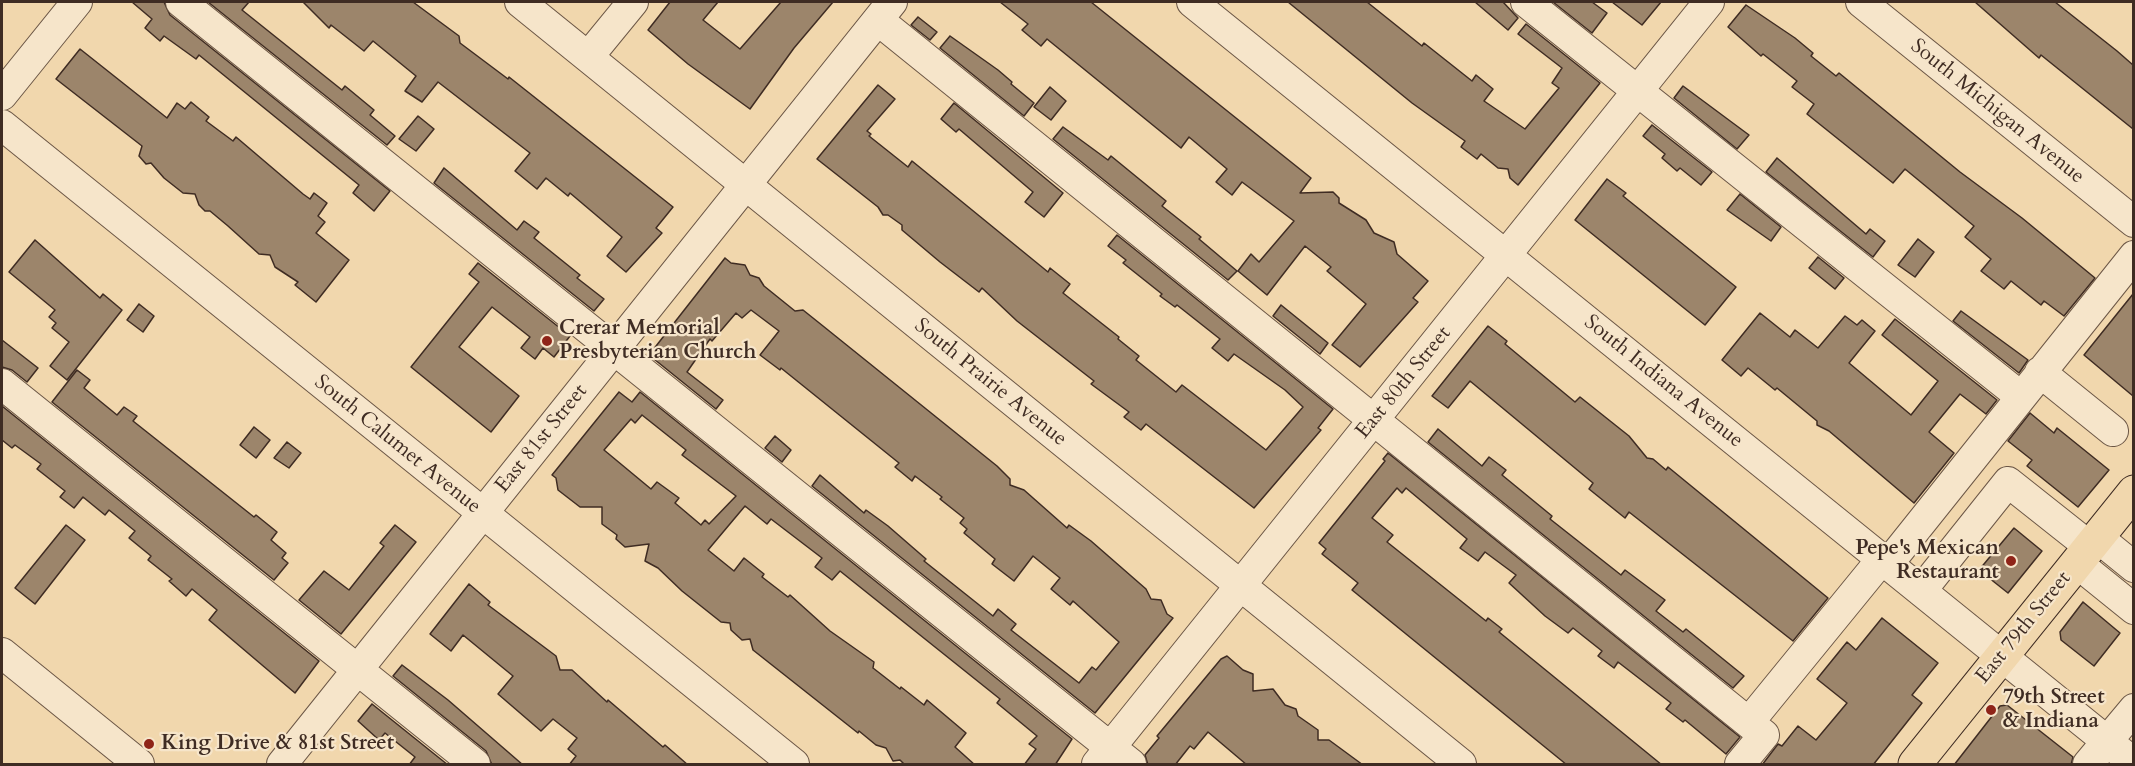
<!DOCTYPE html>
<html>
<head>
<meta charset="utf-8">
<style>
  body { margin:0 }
  #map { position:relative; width:2135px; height:766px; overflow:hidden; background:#f1d7ad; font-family:Cardo,serif }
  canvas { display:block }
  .frame { position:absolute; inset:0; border:3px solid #3f2c23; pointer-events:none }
</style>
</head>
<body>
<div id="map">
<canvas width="2135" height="766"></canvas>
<div class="frame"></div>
</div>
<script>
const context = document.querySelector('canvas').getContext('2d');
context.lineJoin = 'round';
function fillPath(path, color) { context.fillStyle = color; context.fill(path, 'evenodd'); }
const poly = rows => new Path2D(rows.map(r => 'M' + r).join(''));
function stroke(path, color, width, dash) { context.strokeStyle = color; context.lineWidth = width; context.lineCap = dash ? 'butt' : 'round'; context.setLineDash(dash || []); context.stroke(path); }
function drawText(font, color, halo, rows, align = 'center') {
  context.font = font + ' Cardo,serif'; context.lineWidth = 4.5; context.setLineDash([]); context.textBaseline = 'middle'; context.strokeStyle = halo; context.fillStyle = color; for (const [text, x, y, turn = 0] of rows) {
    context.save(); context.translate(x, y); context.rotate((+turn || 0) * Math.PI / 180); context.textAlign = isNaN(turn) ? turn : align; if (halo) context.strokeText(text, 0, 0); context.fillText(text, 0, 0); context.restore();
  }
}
const building = poly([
  [132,2,164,2,170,15,390,191,374,211,353,193,359,185,199,55,196,59,164,36,160,41,145,28,152,19,132,2],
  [208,2,249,2,242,10,342,90,345,86,374,110,370,115,395,136,387,145,208,2],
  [303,2,413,2,459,36,460,43,508,79,509,77,673,207,656,228,662,233,626,272,607,256,622,237,570,193,568,196,546,178,537,189,515,171,530,153,438,82,422,102,405,91,416,76,373,41,364,51,331,25,329,28,303,2],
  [670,2,718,2,703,20,740,49,781,2,833,2,794,48,750,109,688,64,648,30,670,2],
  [1000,2,1091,2,1311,178,1300,193,1333,192,1339,198,1339,203,1366,220,1374,233,1394,242,1397,254,1428,281,1413,298,1418,302,1360,367,1332,345,1366,304,1327,271,1331,267,1305,246,1267,295,1238,271,1251,254,1259,262,1294,221,1242,182,1232,195,1216,182,1227,169,1189,137,1181,148,1047,39,1041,46,1022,30,1028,24,1000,2],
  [1288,2,1367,2,1422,46,1424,43,1472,81,1476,75,1493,89,1484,101,1525,129,1559,88,1552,83,1562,68,1518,34,1526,24,1600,83,1518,185,1510,178,1508,169,1498,168,1481,154,1477,159,1461,147,1465,141,1412,103,1288,2],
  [1475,2,1503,2,1518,18,1508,30,1475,2],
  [1553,2,1592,2,1607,13,1592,33,1553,2],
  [1612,2,1661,2,1642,25,1612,2],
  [1975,2,2055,2,2117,51,2133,65,2133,129,2041,55,2039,58,1975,2],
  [1746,5,1795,38,1813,53,1811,56,1836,76,1839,73,1960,172,2022,218,2095,278,2064,316,2044,301,2041,305,2011,281,2004,289,1981,271,1991,259,1965,237,1974,226,1905,169,1893,183,1807,114,1814,104,1792,87,1797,81,1763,54,1761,56,1728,27,1746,5],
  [918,17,937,32,930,40,911,25,918,17],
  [950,36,998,70,1012,82,1011,84,1034,103,1024,116,940,48,950,36],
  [80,49,167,118,177,103,185,109,191,102,209,117,206,121,233,141,236,137,303,194,310,199,314,193,327,203,318,216,325,222,316,233,349,260,316,302,295,285,298,282,275,267,270,255,259,254,228,226,210,211,205,211,199,205,195,194,183,193,164,178,151,163,146,164,139,156,142,146,56,79,80,49],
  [878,85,895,99,867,131,871,134,869,136,908,167,912,161,1048,272,1050,268,1070,284,1063,293,1119,337,1118,339,1139,356,1136,360,1176,392,1182,385,1266,450,1303,407,1285,390,1234,354,1228,361,1212,348,1220,339,1177,305,1175,307,1160,296,1162,294,1123,263,1126,260,1108,246,1117,235,1333,409,1318,428,1321,430,1254,508,1146,424,1141,430,1124,417,1129,412,1091,384,1094,381,1017,321,982,288,979,292,940,262,902,230,902,225,888,215,883,215,878,207,817,159,878,85],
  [1683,86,1749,135,1737,149,1674,98,1683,86],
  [1050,87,1066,101,1051,120,1034,107,1050,87],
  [954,103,1063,193,1044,217,1025,202,1033,192,959,129,956,132,941,119,954,103],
  [418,116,434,129,416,151,399,139,418,116],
  [1652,125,1712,172,1701,185,1680,168,1677,171,1662,158,1665,154,1643,136,1652,125],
  [1063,127,1108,160,1111,156,1166,201,1162,206,1201,237,1199,239,1237,271,1228,280,1053,139,1063,127],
  [1777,158,1866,234,1870,229,1885,241,1873,257,1766,172,1777,158],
  [444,168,517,230,524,221,539,232,534,238,580,275,577,278,604,299,594,311,434,183,444,168],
  [1607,179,1626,193,1623,196,1736,287,1705,325,1575,220,1607,179],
  [1740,194,1781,227,1771,241,1727,210,1740,194],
  [1918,239,1934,252,1915,277,1898,265,1918,239],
  [35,240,100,298,103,294,122,310,67,380,50,366,69,342,52,328,56,323,49,317,55,310,9,272,35,240],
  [1818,257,1844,278,1835,289,1809,268,1818,257],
  [725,258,731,263,745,265,750,275,759,278,764,286,795,311,803,310,823,326,997,466,1010,479,1010,485,1024,490,1067,528,1069,525,1091,541,1146,589,1151,599,1161,600,1167,614,1173,618,1095,713,812,486,820,475,864,513,866,510,888,526,926,559,924,561,993,616,998,609,1016,624,1011,630,1079,683,1092,667,1096,670,1119,642,1073,601,1070,605,1051,589,1060,578,1033,556,1014,581,992,564,995,559,964,533,967,529,960,523,964,518,940,499,942,497,915,476,912,481,895,467,899,463,781,368,780,370,760,355,779,331,751,310,742,318,736,313,712,341,710,339,687,372,723,400,716,409,649,355,725,258],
  [478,263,570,336,554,357,543,348,535,359,521,348,530,337,492,307,459,347,519,396,491,432,411,367,479,282,469,274,478,263],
  [2133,294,2133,396,2084,355,2133,294],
  [139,304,154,316,143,332,127,320,139,304],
  [1281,305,1328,343,1320,354,1273,316,1281,305],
  [1961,311,2028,360,2019,373,1953,321,1961,311],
  [1760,313,1790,337,1795,330,1818,348,1845,316,1857,325,1862,320,1875,331,1849,363,1911,415,1938,381,1882,335,1895,319,1997,400,1986,414,1960,394,1929,432,1954,453,1914,503,1829,431,1817,425,1817,421,1777,388,1775,390,1748,368,1741,376,1722,360,1760,313],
  [1488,326,1507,341,1505,344,1575,402,1580,397,1629,436,1647,458,1653,459,1666,470,1668,467,1828,598,1793,641,1629,512,1625,518,1589,489,1593,483,1470,381,1448,408,1432,396,1488,326],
  [2,340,38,368,27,382,12,370,2,367,2,340],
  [77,370,90,380,84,388,117,415,124,407,137,416,133,421,254,517,256,515,277,532,271,540,286,553,282,558,288,563,274,580,52,402,77,370],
  [619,392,632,402,640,392,1072,739,1055,765,1024,765,1036,749,1029,744,1037,736,997,703,1000,699,840,571,832,580,815,567,822,558,771,519,767,524,745,506,708,550,734,571,744,558,764,574,762,577,788,597,790,595,830,631,874,662,873,668,900,689,901,687,924,705,927,700,966,733,955,747,975,765,905,765,900,760,893,761,886,748,876,745,859,731,858,733,753,650,750,639,742,640,731,630,730,623,721,622,682,591,658,568,645,561,649,544,625,547,616,539,617,535,602,524,602,507,580,507,558,490,556,478,552,475,619,392],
  [642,415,686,450,682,455,736,496,709,524,705,520,701,525,675,503,679,498,657,482,651,489,604,450,631,419,635,423,642,415],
  [2,406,319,661,295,693,209,620,217,610,192,589,186,596,169,581,172,579,148,560,151,556,129,538,135,531,109,510,105,515,83,497,74,508,60,497,65,491,37,469,41,464,15,445,12,448,2,440,2,406],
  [2030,413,2054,433,2057,428,2109,470,2078,507,2027,466,2032,460,2008,441,2030,413],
  [254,427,270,440,256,458,240,445,254,427],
  [1438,429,1482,466,1489,457,1506,470,1502,475,1552,516,1550,519,1621,575,1625,570,1665,600,1656,611,1683,632,1686,629,1744,676,1733,688,1428,442,1438,429],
  [775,436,791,450,782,462,765,448,775,436],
  [287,442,301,453,289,468,274,458,287,442],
  [1388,453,1740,737,1726,754,1685,720,1683,722,1666,709,1671,703,1618,662,1614,668,1598,656,1602,651,1573,628,1568,633,1545,616,1509,583,1516,575,1485,552,1478,561,1460,548,1467,539,1406,488,1402,493,1397,488,1372,518,1393,535,1387,542,1486,621,1488,618,1502,629,1499,632,1662,765,1567,765,1352,590,1358,583,1322,554,1326,549,1319,543,1385,461,1383,459,1388,453],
  [66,525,85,540,35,604,15,588,66,525],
  [395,525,416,542,341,634,299,600,324,571,349,590,384,546,380,543,395,525],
  [2014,528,2042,551,2008,593,1979,570,2014,528],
  [469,584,490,602,488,605,556,656,560,670,572,670,607,702,608,700,663,747,665,745,688,765,569,765,576,756,568,749,577,738,553,719,541,731,498,694,513,676,463,635,451,651,430,634,469,584],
  [2083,602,2120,633,2094,666,2061,640,2060,632,2083,602],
  [1882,618,1938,663,1912,695,1922,703,1873,765,1762,765,1778,744,1782,746,1798,726,1816,740,1847,703,1817,679,1847,642,1856,650,1882,618],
  [1227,656,1243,670,1253,674,1253,691,1273,689,1285,705,1296,709,1298,716,1318,730,1318,740,1329,740,1363,765,1247,765,1208,732,1194,749,1190,746,1175,765,1148,765,1145,755,1159,738,1157,736,1221,659,1227,656],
  [402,665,448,700,523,765,492,765,486,751,393,676,402,665],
  [372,704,448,765,409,765,415,757,385,733,379,740,358,721,372,704],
  [2007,705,2073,757,2071,765,1954,765,2000,706,2007,705]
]);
fillPath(building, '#9c856b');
stroke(building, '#3f2c23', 1.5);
const minor = poly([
  [181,2,1131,764],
  [520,2,1461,764],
  [1192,2,2134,763],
  [1526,2,2020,396],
  [1861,2,2134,222],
  [878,20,1764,735,1740,764],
  [588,57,633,2],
  [2,95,77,2],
  [2,125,794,764],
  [2040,372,2113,431],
  [2,384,475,764],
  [2097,537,2134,567],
  [2077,563,2134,609],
  [1888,564,2134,256],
  [1921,591,2008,482,2090,547],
  [2,653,139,764],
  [1749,722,1882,559],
  [282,764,892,2],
  [1097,764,1709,2],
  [2088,764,2134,709]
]);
const major = poly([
  [1915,764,2134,492]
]);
stroke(minor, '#6c5746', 32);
stroke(major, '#3f2c23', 35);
stroke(minor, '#f6e5ca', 30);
stroke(major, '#f1d7ad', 33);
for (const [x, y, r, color] of [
  [547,341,6,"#8f2418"],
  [2011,561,6,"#8f2418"],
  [1991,710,6,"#8f2418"],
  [149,744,6,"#8f2418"]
]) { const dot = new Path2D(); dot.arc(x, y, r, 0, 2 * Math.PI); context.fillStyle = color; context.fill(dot); stroke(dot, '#f6e5ca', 2); }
drawText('21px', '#3f2c23', '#f6e5ca', [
  ["South Michigan Avenue",1997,112,39],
  ["South Indiana Avenue",1663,382,39],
  ["South Prairie Avenue",990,383,39],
  ["East 80th Street",1404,383,-51],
  ["East 81st Street",542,439,-51],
  ["South Calumet Avenue",397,445,39],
  ["East 79th Street",2024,628,-51]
]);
drawText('bold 21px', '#3f2c23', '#f6e5ca', [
  ["Crerar Memorial",559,329],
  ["Presbyterian Church",559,353],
  ["Pepe's Mexican",1999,549,"right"],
  ["Restaurant",1999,573,"right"],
  ["79th Street",2003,698],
  ["& Indiana",2003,722],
  ["King Drive & 81st Street",161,744]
], 'left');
</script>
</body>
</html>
